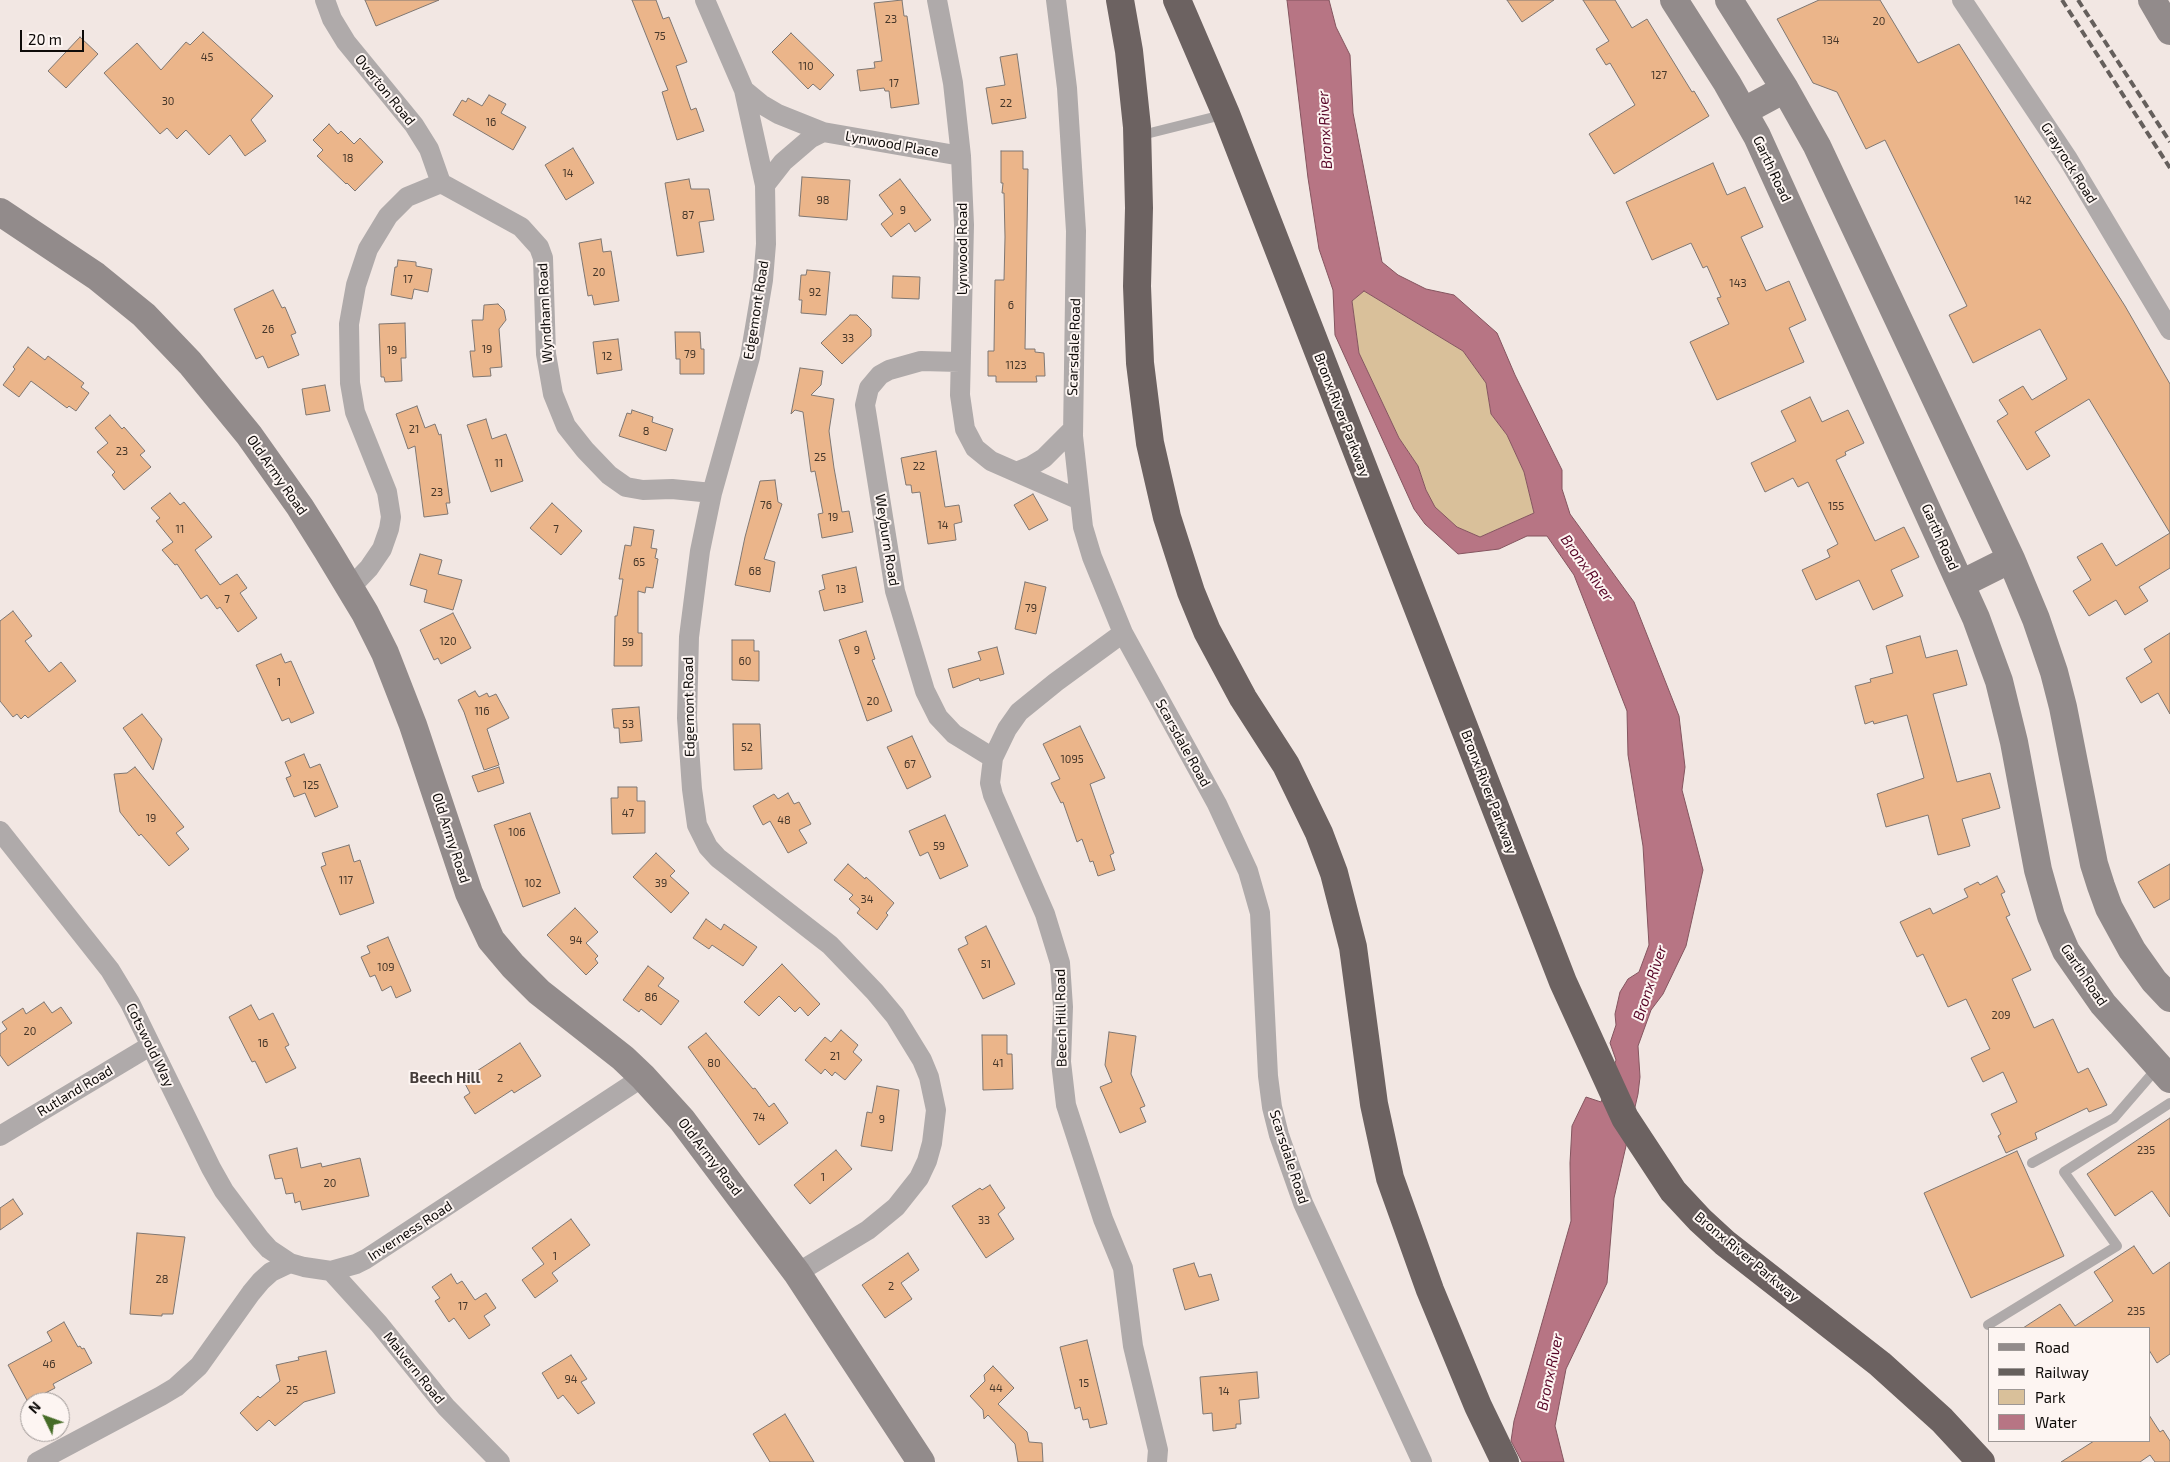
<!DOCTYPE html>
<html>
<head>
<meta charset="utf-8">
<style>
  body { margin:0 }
  #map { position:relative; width:2170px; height:1462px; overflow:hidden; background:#f2e7e3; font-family:"Exo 2",sans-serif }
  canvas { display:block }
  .legend { position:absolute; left:1988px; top:1327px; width:162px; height:115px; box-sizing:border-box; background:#fdf5f2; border:1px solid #9d9795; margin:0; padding:6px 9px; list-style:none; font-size:15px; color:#0e0b09 }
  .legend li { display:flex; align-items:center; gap:10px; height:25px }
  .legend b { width:25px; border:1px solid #9d9795 }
  .north { position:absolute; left:20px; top:1392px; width:50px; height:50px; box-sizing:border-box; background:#fdf5f2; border:1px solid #9d9795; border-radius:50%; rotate:312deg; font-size:14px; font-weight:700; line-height:20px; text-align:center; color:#0e0b09 }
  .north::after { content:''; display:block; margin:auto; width:18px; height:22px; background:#466c27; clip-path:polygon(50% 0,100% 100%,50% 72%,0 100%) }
  .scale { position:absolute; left:20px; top:30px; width:64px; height:22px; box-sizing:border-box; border:2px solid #0e0b09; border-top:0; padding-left:6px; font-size:15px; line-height:18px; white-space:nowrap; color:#0e0b09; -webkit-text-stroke:4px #fdf5f2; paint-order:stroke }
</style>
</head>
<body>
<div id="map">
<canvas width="2170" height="1462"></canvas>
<ul class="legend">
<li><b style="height:6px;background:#928b8b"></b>Road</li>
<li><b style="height:6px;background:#655f5c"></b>Railway</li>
<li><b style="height:14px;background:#d9c09a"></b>Park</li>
<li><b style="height:14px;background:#b77584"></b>Water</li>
</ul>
<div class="north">N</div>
<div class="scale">20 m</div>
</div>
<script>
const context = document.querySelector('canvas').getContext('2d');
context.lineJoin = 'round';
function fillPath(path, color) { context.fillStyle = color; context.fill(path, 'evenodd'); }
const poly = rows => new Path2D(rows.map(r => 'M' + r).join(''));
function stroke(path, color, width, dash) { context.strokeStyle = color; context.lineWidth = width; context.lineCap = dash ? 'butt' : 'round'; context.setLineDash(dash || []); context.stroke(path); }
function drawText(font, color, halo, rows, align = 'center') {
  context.font = font + ' "Exo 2",sans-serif'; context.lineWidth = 4; context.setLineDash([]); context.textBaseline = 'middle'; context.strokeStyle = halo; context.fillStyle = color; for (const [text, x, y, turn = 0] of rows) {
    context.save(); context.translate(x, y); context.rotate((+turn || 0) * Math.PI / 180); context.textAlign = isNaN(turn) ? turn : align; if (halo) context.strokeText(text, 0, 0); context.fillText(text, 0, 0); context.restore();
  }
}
fillPath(poly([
  [1364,291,1463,351,1486,383,1491,414,1507,435,1524,472,1534,513,1480,537,1457,527,1435,508,1426,490,1418,466,1399,438,1359,353,1352,301]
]), '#d9c09a');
const water = poly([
  [1287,0,1329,0,1336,27,1350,55,1353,113,1382,262,1398,275,1426,289,1454,295,1497,333,1515,375,1562,470,1562,489,1570,514,1634,602,1679,716,1685,767,1682,790,1703,870,1686,946,1663,994,1651,1010,1638,1046,1640,1077,1638,1094,1614,1198,1607,1283,1566,1369,1555,1426,1564,1462,1522,1462,1511,1441,1514,1421,1571,1221,1570,1163,1572,1126,1586,1097,1601,1102,1616,1060,1610,1043,1616,1025,1615,1014,1620,992,1628,979,1639,972,1649,945,1643,846,1628,755,1627,711,1574,575,1547,536,1527,536,1499,549,1458,554,1425,524,1414,509,1335,335,1333,290,1319,249,1308,178,1287,0],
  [1364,291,1463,351,1486,383,1491,414,1507,435,1524,472,1534,513,1480,537,1457,527,1435,507,1426,490,1418,466,1399,438,1359,353,1352,301,1364,291]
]);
fillPath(water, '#b77584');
stroke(water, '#84555f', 1);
const building = poly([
  [365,0,439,0,376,26,365,0],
  [632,0,656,0,663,19,669,17,687,62,676,66,691,110,696,108,704,131,677,140,662,92,668,90,632,0],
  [902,0,904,16,907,16,919,104,891,108,889,91,885,91,884,88,860,91,857,70,875,68,874,62,882,61,874,3,902,0],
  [1507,0,1554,0,1522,22,1507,0],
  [1583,0,1615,0,1632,28,1647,19,1692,92,1694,91,1709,116,1614,174,1589,134,1635,105,1610,63,1606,65,1596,49,1609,41,1583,0],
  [1819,0,1880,0,1918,63,1959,44,2125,306,2170,384,2170,568,2139,587,2148,601,2125,615,2116,600,2089,616,2073,591,2091,580,2077,557,2102,543,2116,566,2170,533,2089,399,2035,432,2050,456,2027,470,1997,421,2008,414,1999,400,2023,386,2032,400,2067,379,2040,329,1973,363,1949,315,1967,306,1885,140,1866,149,1837,92,1813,83,1777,19,1819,0],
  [203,32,273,96,251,120,266,141,245,156,230,135,209,155,186,130,177,139,167,128,160,134,104,73,137,43,161,70,186,42,190,45,203,32],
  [791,33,834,75,820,90,813,84,808,89,772,52,791,33],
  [80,37,98,54,66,88,48,71,80,37],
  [1017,54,1026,118,992,124,986,88,1005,85,1000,57,1017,54],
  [489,95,506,104,501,113,526,127,513,150,453,115,462,100,466,102,468,98,482,106,489,95],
  [329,124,338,134,341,131,354,144,360,138,383,162,355,191,347,183,346,184,317,156,323,150,313,140,329,124],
  [573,148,594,183,566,200,545,165,573,148],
  [1001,151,1023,151,1023,169,1028,169,1025,349,1035,349,1035,352,1044,353,1045,376,1036,376,1037,382,996,382,996,376,988,376,988,351,994,351,995,280,1004,280,1005,237,1004,193,1002,193,1003,183,1001,183,1001,151],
  [1713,163,1727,195,1745,187,1763,227,1741,237,1766,291,1789,281,1806,320,1789,328,1804,362,1717,400,1690,342,1729,324,1717,298,1721,297,1707,266,1703,268,1691,243,1652,260,1626,202,1713,163],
  [802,177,850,180,847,220,799,216,802,177],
  [689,179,691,189,709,189,714,220,699,222,704,252,677,256,665,183,689,179],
  [900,179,931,220,915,232,909,223,891,237,881,224,893,214,879,195,900,179],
  [601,239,603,252,611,251,619,301,594,305,592,295,588,296,579,243,601,239],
  [398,260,416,262,416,266,432,269,428,292,414,289,412,299,391,295,395,267,397,267,398,260],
  [807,270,830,272,826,315,801,313,802,300,799,300,801,275,806,275,807,270],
  [893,276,920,277,919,299,892,298,893,276],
  [273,290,282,308,285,307,296,333,291,335,299,355,268,368,263,356,256,359,234,309,273,290],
  [498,304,504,310,506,320,499,329,502,367,490,368,491,376,473,377,470,351,475,351,472,320,483,320,484,305,498,304],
  [850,315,857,315,871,329,871,336,842,364,821,343,850,315],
  [405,323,406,358,401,358,402,381,385,382,384,377,381,377,379,324,405,323],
  [675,332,700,332,701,349,704,349,704,374,680,374,680,359,676,359,675,332],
  [618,339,622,370,597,374,593,342,618,339],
  [28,347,45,360,48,356,84,383,81,387,89,393,76,411,69,406,67,408,31,381,19,397,3,385,15,369,13,367,28,347],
  [800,368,823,371,821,385,811,395,834,399,829,431,834,468,842,512,849,511,853,532,822,538,818,514,823,513,815,471,811,472,803,412,795,410,791,414,800,368],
  [325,385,330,411,306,415,302,389,325,385],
  [1810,397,1822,422,1848,410,1864,443,1845,452,1846,455,1836,460,1875,541,1904,527,1919,557,1891,570,1903,596,1873,610,1859,580,1816,600,1802,570,1830,557,1827,550,1838,544,1808,482,1798,487,1793,478,1765,492,1751,463,1796,441,1781,411,1810,397],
  [417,406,425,428,435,424,439,435,441,434,450,503,446,503,448,514,424,517,415,446,408,449,396,414,417,406],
  [632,410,653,417,652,422,673,429,666,451,619,436,627,413,631,414,632,410],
  [110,415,122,429,124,427,145,451,140,455,151,467,124,490,112,475,115,472,97,452,108,443,95,428,110,415],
  [486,419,492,439,506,434,523,481,491,492,467,425,486,419],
  [936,451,945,507,959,505,962,522,954,524,956,540,928,544,920,492,912,493,911,485,906,485,901,458,936,451],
  [775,480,778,502,782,504,764,559,775,562,770,592,735,585,745,537,760,481,775,480],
  [170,493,180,505,184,502,212,537,195,550,220,585,237,574,247,588,240,593,257,618,238,632,220,607,217,609,207,595,201,599,177,564,175,565,162,550,173,542,156,521,160,518,151,508,170,493],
  [1033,494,1048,520,1029,530,1014,505,1033,494],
  [552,503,582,531,561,555,530,528,552,503],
  [634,527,654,530,651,548,657,549,655,558,658,559,653,588,646,587,645,593,638,591,638,633,642,633,642,666,614,666,615,616,617,616,623,579,619,579,625,545,631,546,634,527],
  [420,554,442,560,438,574,462,580,453,610,424,602,427,590,410,585,420,554],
  [856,567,863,602,824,611,819,591,825,589,822,575,856,567],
  [1025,582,1046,587,1036,634,1015,629,1025,582],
  [13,611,32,636,25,641,49,672,61,662,76,681,28,718,25,715,21,719,17,714,13,717,0,701,0,621,13,611],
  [453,613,471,648,441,664,438,658,434,660,420,630,453,613],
  [866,631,875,659,872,660,892,711,867,721,839,640,866,631],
  [2170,633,2170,714,2158,693,2141,703,2126,678,2152,662,2144,649,2170,633],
  [1920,636,1926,658,1957,650,1967,685,1933,694,1957,782,1990,773,2000,808,1962,819,1970,846,1938,855,1928,815,1886,827,1877,794,1924,778,1907,715,1874,724,1873,721,1865,724,1855,686,1871,682,1870,679,1893,673,1886,646,1920,636],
  [732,640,754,640,754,651,759,651,759,681,732,680,732,640],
  [997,647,1004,674,980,681,979,678,953,688,948,669,981,660,978,652,997,647],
  [281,654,285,663,291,661,314,713,291,723,289,718,282,721,256,665,281,654],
  [475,691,479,697,487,693,489,697,496,694,509,718,487,729,499,765,484,770,464,712,458,700,475,691],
  [639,707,642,741,620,743,619,728,614,728,612,709,639,707],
  [142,714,162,739,153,770,123,728,142,714],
  [733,724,760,724,762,769,734,770,733,724],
  [1080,726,1105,778,1090,784,1114,853,1110,855,1115,870,1098,876,1093,861,1090,862,1082,839,1077,842,1063,802,1061,803,1051,783,1060,779,1043,744,1080,726],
  [912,736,931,777,907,789,887,747,912,736],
  [304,754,310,768,320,764,338,807,315,817,305,793,294,797,286,778,291,776,285,762,304,754],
  [135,767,184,827,176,833,189,849,169,866,141,834,139,836,120,812,114,774,127,773,135,767],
  [499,767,504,783,478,792,472,776,499,767],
  [618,787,637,787,637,801,645,801,645,833,612,834,611,798,618,798,618,787],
  [788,793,794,804,799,802,811,824,799,830,807,843,788,853,770,821,763,825,753,806,774,794,778,799,788,793],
  [530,813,560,893,523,907,494,825,530,813],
  [945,815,968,866,940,879,928,852,920,856,909,831,945,815],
  [349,845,354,862,360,860,374,903,340,915,321,867,326,865,322,853,349,845],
  [656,853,675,871,670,876,689,893,671,913,633,877,656,853],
  [848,864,865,879,866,877,894,903,886,913,888,915,877,930,857,913,860,909,849,899,853,895,834,880,848,864],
  [2170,864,2170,899,2154,908,2138,882,2170,864],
  [1997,876,2005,892,2001,894,2010,915,2006,917,2031,970,2012,979,2034,1028,2053,1019,2078,1073,2088,1068,2107,1105,2089,1112,2087,1108,2035,1133,2037,1139,2006,1153,1998,1136,2001,1134,1991,1114,2017,1102,2003,1072,1983,1082,1971,1058,1990,1049,1966,999,1948,1007,1923,954,1917,957,1900,922,1930,908,1933,914,1968,897,1964,889,1978,882,1980,885,1997,876],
  [575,908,598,932,586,943,598,956,595,959,598,963,586,975,547,935,575,908],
  [706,919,721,930,724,924,757,947,743,966,712,945,709,949,693,938,706,919],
  [986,926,1015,984,983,999,958,949,968,944,965,937,986,926],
  [388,937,411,991,396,998,391,986,382,991,375,975,370,977,361,957,370,953,367,946,388,937],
  [782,964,820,1004,808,1016,800,1007,795,1012,779,996,759,1016,744,1002,782,964],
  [648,966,664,978,658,986,679,1001,661,1025,641,1009,639,1012,623,1000,648,966],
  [44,1002,52,1013,61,1007,72,1023,8,1066,0,1055,0,1034,7,1029,2,1022,23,1008,26,1014,44,1002],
  [251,1005,259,1020,273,1013,289,1045,285,1047,296,1068,266,1083,255,1061,252,1062,229,1017,251,1005],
  [841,1030,858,1045,853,1052,862,1060,845,1080,835,1072,832,1076,825,1069,821,1074,805,1060,825,1037,831,1042,841,1030],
  [1109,1032,1136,1036,1131,1074,1145,1106,1140,1108,1146,1122,1120,1133,1100,1087,1112,1082,1105,1065,1109,1032],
  [706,1033,753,1089,755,1088,769,1107,774,1103,788,1123,759,1145,688,1047,706,1033],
  [982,1035,1007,1035,1007,1054,1012,1054,1013,1089,983,1090,982,1035],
  [520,1043,541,1076,514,1093,512,1090,475,1114,464,1097,470,1093,463,1080,520,1043],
  [877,1086,899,1090,892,1151,861,1146,867,1112,872,1113,877,1086],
  [2170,1118,2170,1217,2152,1191,2115,1216,2087,1174,2170,1118],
  [297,1148,301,1168,321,1163,322,1167,360,1158,369,1196,302,1210,300,1201,295,1203,293,1193,286,1194,282,1178,275,1179,269,1155,297,1148],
  [836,1150,852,1169,810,1204,794,1185,836,1150],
  [2017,1151,2064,1256,1971,1298,1924,1193,2017,1151],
  [990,1185,1005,1208,998,1214,1014,1239,986,1258,952,1206,980,1188,982,1190,990,1185],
  [13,1199,23,1214,0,1230,0,1208,13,1199],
  [571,1219,590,1245,552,1273,558,1281,535,1298,522,1280,544,1264,532,1248,571,1219],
  [137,1233,185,1237,173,1314,162,1314,162,1316,130,1314,137,1233],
  [2134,1246,2153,1274,2170,1262,2170,1354,2157,1363,2149,1350,2149,1328,2023,1328,2060,1304,2075,1326,2113,1301,2094,1272,2134,1246],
  [908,1253,919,1270,901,1283,912,1299,885,1318,862,1285,908,1253],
  [1194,1263,1199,1277,1211,1274,1219,1300,1185,1310,1173,1269,1194,1263],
  [451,1274,457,1284,462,1281,475,1300,486,1293,496,1308,484,1316,490,1325,469,1339,454,1318,449,1322,435,1301,440,1298,432,1287,451,1274],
  [64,1322,78,1347,80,1346,82,1349,84,1348,92,1363,53,1384,55,1388,28,1402,8,1365,52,1341,47,1332,64,1322],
  [1087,1340,1107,1424,1090,1428,1088,1419,1083,1420,1080,1407,1075,1409,1060,1347,1087,1340],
  [326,1351,335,1393,304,1402,275,1426,269,1420,257,1431,240,1413,258,1396,260,1398,280,1381,276,1365,299,1360,298,1357,326,1351],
  [571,1355,587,1379,581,1382,595,1403,578,1414,563,1395,558,1399,542,1373,571,1355],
  [993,1366,1014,1388,998,1404,1027,1432,1029,1442,1042,1443,1043,1462,1018,1462,1015,1444,988,1415,984,1419,983,1410,970,1396,985,1381,984,1375,993,1366],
  [1257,1372,1259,1398,1239,1400,1241,1424,1236,1424,1236,1428,1213,1431,1212,1413,1203,1414,1200,1377,1257,1372],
  [785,1414,814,1462,770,1462,753,1434,785,1414],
  [2149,1415,2160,1432,2163,1430,2170,1441,2170,1462,2155,1462,2150,1455,2140,1462,2061,1462,2094,1441,2149,1441,2149,1415]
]);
fillPath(building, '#ebb58a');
stroke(building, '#7f7772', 1);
stroke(poly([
  [1138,136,1226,114],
  [2032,1163,2114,1118,2158,1067],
  [1988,1325,2117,1246,2064,1172,2170,1103]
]), '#afaaaa', 10);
stroke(poly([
  [325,0,332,19,346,42,414,125,429,149,441,183],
  [705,0,744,90,765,185,766,244,763,280,750,357,712,493,700,551,689,637,687,718,692,789,697,825,708,847,718,858,830,945,875,992,895,1016,922,1060,929,1077,936,1110,932,1143,927,1161,919,1178,896,1207,868,1230,797,1273],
  [937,0,953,83,961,156,964,225,960,395,965,429,975,448,991,461,1080,500],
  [1056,0,1067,88,1076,231,1073,436,1083,527,1092,557,1123,633,1217,804,1248,871,1260,913,1268,1076,1272,1107,1279,1135,1303,1203,1422,1462],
  [1962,0,2068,159,2170,330],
  [744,90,761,104,778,114,823,132],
  [765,185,783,162,811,138,823,132,961,156],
  [960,362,921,361,889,370,880,375,869,388,865,405,895,591,925,691,938,717,954,734,993,758],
  [1016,472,1031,466,1044,458,1073,429],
  [350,588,369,568,382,549,389,529,391,517,387,492,355,412,350,383,349,324,356,285,368,249,388,216,407,197,441,183,521,227,539,247,543,258,546,354,553,394,566,426,585,450,609,475,626,487,643,490,672,489,712,493],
  [1123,633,1056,682,1019,712,1007,729,993,758,990,783,993,795,1045,914,1060,963,1063,1007,1061,1062,1066,1105,1103,1219,1123,1268,1133,1346,1158,1450,1157,1462],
  [0,831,110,970,130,1003,211,1168,224,1191,260,1239,269,1249,290,1263,304,1267,331,1271,356,1264,366,1259,643,1077],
  [0,1136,150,1046],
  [331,1271,379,1324,446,1407,500,1462],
  [37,1462,161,1396,176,1387,199,1366,251,1293,261,1281,271,1272,290,1263]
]), '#afaaaa', 20);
stroke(poly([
  [1674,0,1727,83,1757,136,1976,618,1999,681,2014,742,2038,870,2051,916,2066,951,2103,1004,2170,1079],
  [1729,0,1785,89,1817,146,2011,559,2036,619,2054,672,2063,707,2094,864,2101,886,2109,908,2132,950,2154,981,2170,998],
  [2152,0,2170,31],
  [1744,111,1785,89],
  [0,212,96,276,144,315,190,363,249,435,300,507,327,550,365,613,385,653,413,725,469,893,491,940,513,966,539,992,623,1058,643,1077,682,1120,797,1273,921,1462],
  [1961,584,2011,559]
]), '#928b8b', 28);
stroke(poly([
  [1120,0,1129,51,1137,127,1139,208,1137,286,1140,363,1150,443,1167,517,1191,592,1207,631,1243,698,1286,765,1319,833,1334,873,1353,947,1374,1104,1390,1178,1430,1290,1478,1406,1505,1462],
  [1177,0,1226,114,1563,982,1625,1118,1673,1191,1700,1220,1725,1243,1880,1364,1942,1420,1981,1462]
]), '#6c6261', 28);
stroke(poly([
  [2062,0,2170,168],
  [2078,0,2170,142]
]), '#655f5c', 4, [8, 4]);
drawText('11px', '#453629', null, [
  ["23",891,19],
  ["20",1879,21],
  ["75",660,36],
  ["134",1831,40],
  ["45",207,57],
  ["110",806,66],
  ["127",1659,75],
  ["17",894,83],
  ["30",168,101],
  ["22",1006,103],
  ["16",491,122],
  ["18",348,158],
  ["14",568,173],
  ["98",823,200],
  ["142",2023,200],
  ["9",903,210],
  ["87",688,215],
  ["20",599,272],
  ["17",408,279],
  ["143",1738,283],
  ["92",815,292],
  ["6",1011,305],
  ["26",268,329],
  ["33",848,338],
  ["19",487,349],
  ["19",392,350],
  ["79",690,354],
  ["12",607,356],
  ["1123",1016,365],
  ["21",414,429],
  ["8",646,431],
  ["23",122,451],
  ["25",820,457],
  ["11",499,463],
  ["22",919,466],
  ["23",437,492],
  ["76",766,505],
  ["155",1836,506],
  ["19",833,517],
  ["14",943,525],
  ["11",180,529],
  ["7",556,529],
  ["65",639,562],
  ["68",755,571],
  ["13",841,589],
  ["7",227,599],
  ["79",1031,608],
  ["120",448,641],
  ["59",628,642],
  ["9",857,650],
  ["60",745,661],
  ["1",279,682],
  ["20",873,701],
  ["116",482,711],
  ["53",628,724],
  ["52",747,747],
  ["1095",1072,759],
  ["67",910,764],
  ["125",311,785],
  ["47",628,813],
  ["19",151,818],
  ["48",784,820],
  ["106",517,832],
  ["59",939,846],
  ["117",346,880],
  ["102",533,883],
  ["39",661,883],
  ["34",867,899],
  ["94",576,940],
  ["51",986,964],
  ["109",386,967],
  ["86",651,997],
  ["209",2001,1015],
  ["20",30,1031],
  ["16",263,1043],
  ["21",835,1056],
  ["80",714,1063],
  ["41",998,1063],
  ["2",500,1078],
  ["74",759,1117],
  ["9",882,1119],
  ["235",2146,1150],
  ["1",823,1177],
  ["20",330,1183],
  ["33",984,1220],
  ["1",555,1256],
  ["28",162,1279],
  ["2",891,1286],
  ["17",463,1306],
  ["235",2136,1311],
  ["46",49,1364],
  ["94",571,1379],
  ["15",1084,1383],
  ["44",996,1388],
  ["25",292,1390],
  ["14",1224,1391]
]);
drawText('14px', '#0e0b09', '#fdf5f2', [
  ["Overton Road",385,90,51],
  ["Lynwood Place",892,144,10],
  ["Grayrock Road",2069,163,58],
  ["Garth Road",1772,169,65],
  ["Lynwood Road",962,249,-90],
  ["Edgemont Road",756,310,-81],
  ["Wyndham Road",545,313,-93],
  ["Scarsdale Road",1074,347,-88],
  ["Bronx River Parkway",1342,415,69],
  ["Old Army Road",277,475,55],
  ["Garth Road",1940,537,66],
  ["Weyburn Road",887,540,81],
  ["Edgemont Road",689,707,-91],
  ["Scarsdale Road",1183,743,61],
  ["Bronx River Parkway",1489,792,69],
  ["Old Army Road",451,838,72],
  ["Garth Road",2084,975,56],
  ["Beech Hill Road",1061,1018,-91],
  ["Cotswold Way",150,1045,64],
  ["Rutland Road",75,1091,-31],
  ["Old Army Road",710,1157,52],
  ["Scarsdale Road",1289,1157,72],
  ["Inverness Road",410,1231,-33],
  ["Bronx River Parkway",1747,1257,40],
  ["Malvern Road",414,1368,51]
]);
drawText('italic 15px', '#570426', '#fdf5f2', [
  ["Bronx River",1325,130,-93],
  ["Bronx River",1587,568,54],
  ["Bronx River",1650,983,-72],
  ["Bronx River",1550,1372,-78]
]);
drawText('bold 15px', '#453d3a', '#fdf5f2', [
  ["Beech Hill",445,1078]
]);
</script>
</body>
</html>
